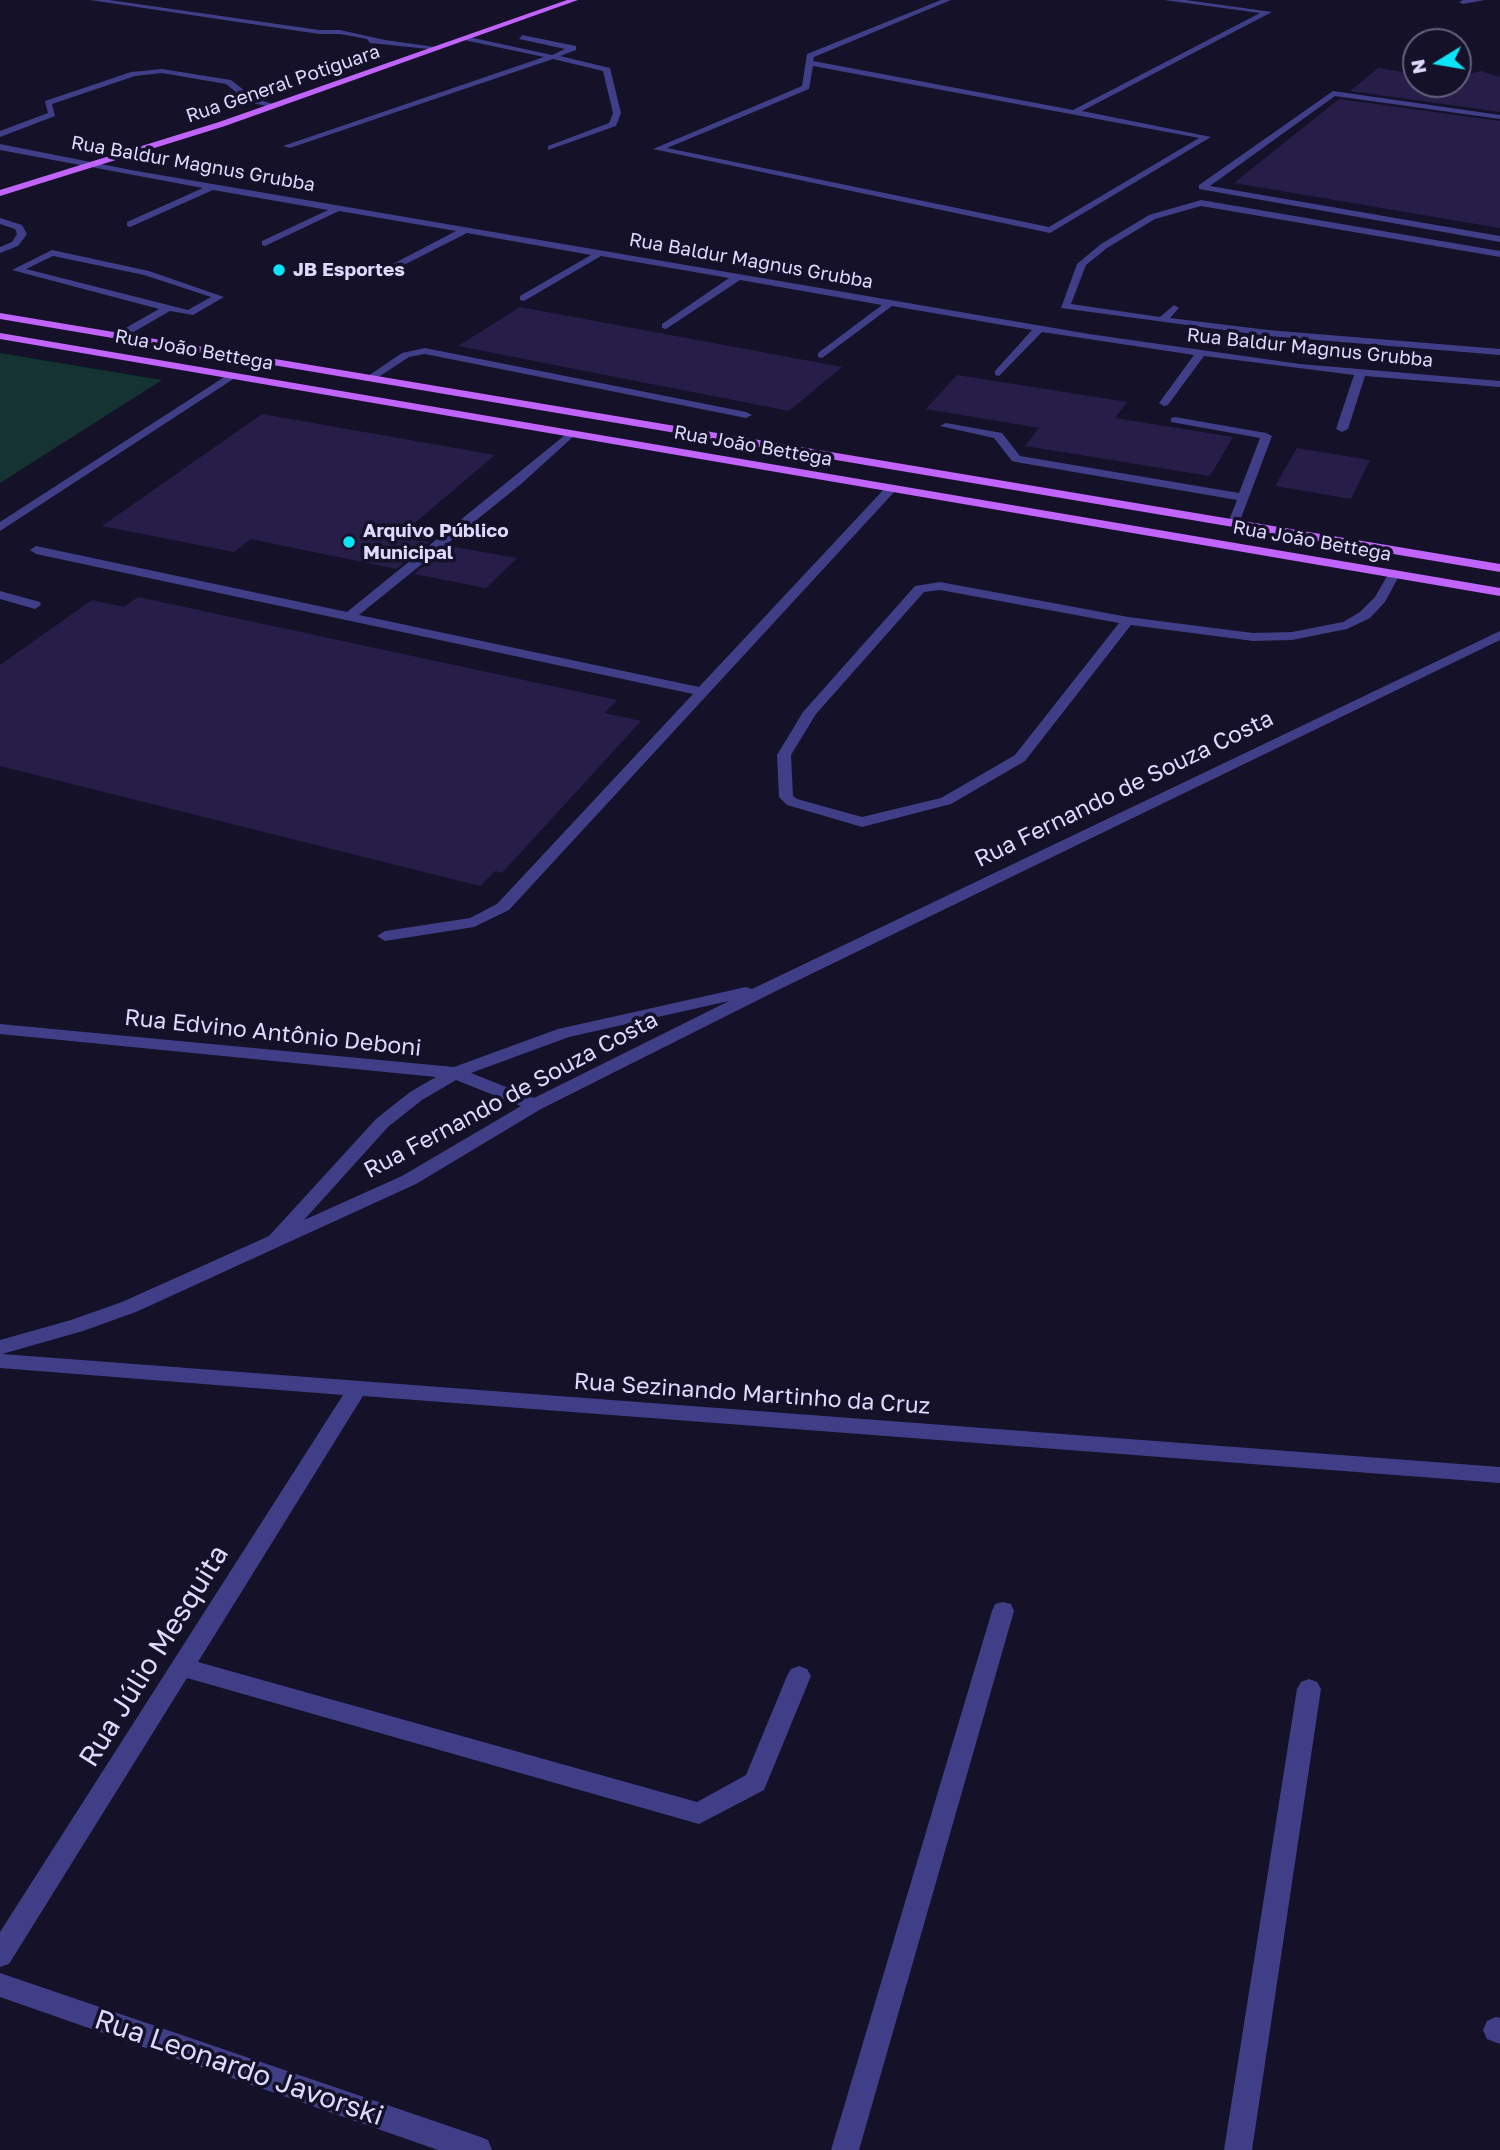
<!DOCTYPE html>
<html>
<head>
<meta charset="utf-8">
<style>
  body { margin:0 }
  #map { position:relative; width:1500px; height:2150px; overflow:hidden; background:#151129; font-family:"Golos Text",sans-serif }
  canvas { display:block }
  .north { position:absolute; left:1402px; top:28px; width:70px; height:70px; box-sizing:border-box; background:#151129; border:2px solid #65617e; border-radius:50%; rotate:259deg; font-size:19px; font-weight:700; line-height:28px; text-align:center; color:#dddafe }
  .north::after { content:''; display:block; margin:auto; width:24px; height:32px; background:#0ce5f8; clip-path:polygon(50% 0,100% 100%,50% 72%,0 100%) }
</style>
</head>
<body>
<div id="map">
<canvas width="1500" height="2150"></canvas>
<div class="north">N</div>
</div>
<script>
const context = document.querySelector('canvas').getContext('2d');
context.lineJoin = 'round';
function fillPath(path, color) { context.fillStyle = color; context.fill(path, 'evenodd'); }
const poly = rows => new Path2D(rows.map(r => 'M' + r).join(''));
function stroke(path, color, width, dash) { context.strokeStyle = color; context.lineWidth = width; context.lineCap = dash ? 'butt' : 'round'; context.setLineDash(dash || []); context.stroke(path); }
function drawText(font, color, halo, rows, align = 'center') {
  context.font = font + ' "Golos Text",sans-serif'; context.lineWidth = 7; context.setLineDash([]); context.textBaseline = 'middle'; context.strokeStyle = halo; context.fillStyle = color; for (const [text, x, y, turn = 0] of rows) {
    context.save(); context.translate(x, y); context.rotate((+turn || 0) * Math.PI / 180); context.textAlign = isNaN(turn) ? turn : align; if (halo) context.strokeText(text, 0, 0); context.fillText(text, 0, 0); context.restore();
  }
}
fillPath(poly([
  [0,353,162,380,0,483]
]), '#143331');
fillPath(poly([
  [1378,68,1416,74,1416,84,1458,84,1458,77,1481,71,1500,77,1500,112,1350,91],
  [1339,99,1500,121,1500,228,1234,183],
  [520,307,842,367,789,411,458,346],
  [957,375,1127,402,1115,418,1233,437,1210,476,1025,446,1039,428,926,409],
  [262,414,495,455,398,537,429,542,396,569,251,539,234,552,102,526],
  [1297,448,1370,460,1351,499,1275,486],
  [449,546,517,558,486,588,414,574],
  [138,597,617,700,605,713,641,721,502,873,495,871,480,886,0,766,0,665,92,600,124,607]
]), '#261e49');
fillPath(poly([
  [90,0,109,0,319,30,340,30,385,40,442,48,438,50,370,43,367,39,340,34,319,34,90,0],
  [941,0,951,0,814,57,813,61,1073,110,1260,13,1164,0,1186,0,1272,12,1082,111,1211,137,1050,233,653,149,802,86,807,54,941,0],
  [813,66,1199,138,1049,227,667,148,809,89,813,66],
  [1463,0,1485,0,1463,4,1459,2,1463,0],
  [522,35,576,46,576,50,560,56,610,68,621,113,616,126,548,150,548,146,609,123,613,113,603,71,553,59,290,148,283,146,544,57,464,40,464,36,552,55,565,49,519,39,522,35],
  [162,69,231,80,254,98,279,106,275,108,248,102,226,84,162,73,135,76,52,104,55,116,0,137,0,131,48,113,45,101,131,72,162,69],
  [1333,91,1500,115,1500,119,1335,96,1210,186,1500,236,1500,242,1199,189,1199,185,1333,91],
  [0,144,131,170,1089,334,1300,364,1500,381,1500,387,1365,376,1348,429,1342,432,1336,429,1354,375,1204,356,1168,405,1164,406,1159,403,1194,355,1042,332,999,376,995,375,995,371,1032,330,892,306,822,358,818,357,818,353,882,305,740,280,666,329,662,328,662,324,729,278,601,256,524,301,520,300,520,296,591,255,467,233,390,272,387,271,387,267,456,231,339,211,265,246,262,245,262,241,328,210,213,190,130,227,127,226,127,222,203,188,0,150,0,144],
  [1201,200,1500,251,1500,257,1201,206,1155,219,1107,248,1086,265,1071,304,1160,317,1174,305,1179,308,1170,318,1268,330,1500,349,1500,355,1268,336,1061,308,1077,264,1101,244,1149,215,1201,200],
  [0,218,22,225,27,234,18,246,0,253,0,247,12,242,17,234,15,229,0,224,0,218],
  [52,250,149,271,224,297,193,315,170,311,123,338,115,338,115,334,159,309,12,270,52,250],
  [53,256,144,275,211,297,188,310,26,269,53,256],
  [425,348,746,412,752,415,746,418,425,354,409,357,374,380,365,378,402,353,425,348],
  [229,374,238,376,0,531,0,522,229,374],
  [1175,417,1266,433,1272,436,1238,526,1228,523,1237,500,1016,462,1012,461,994,438,940,426,946,423,1002,433,1020,456,1239,493,1260,438,1171,422,1171,418,1175,417],
  [570,431,576,434,574,436,521,484,359,615,699,687,887,486,897,489,509,910,474,927,385,941,377,936,385,931,470,918,497,904,693,694,36,554,30,550,36,546,347,612,570,431],
  [1394,570,1400,574,1385,602,1370,618,1347,629,1292,640,1253,641,1131,625,1025,761,951,804,862,827,787,805,779,797,777,755,803,712,915,586,940,582,1128,617,1253,633,1292,632,1343,622,1360,612,1375,597,1390,571,1394,570],
  [940,590,1119,623,1015,755,941,798,862,817,797,799,793,796,791,755,816,714,924,592,940,590],
  [0,591,40,602,41,605,35,609,0,599,0,591],
  [1500,631,1500,640,776,991,541,1109,416,1184,136,1312,83,1331,2,1354,1500,1467,1500,1483,363,1396,198,1662,697,1802,746,1775,787,1676,791,1669,799,1666,807,1669,811,1676,764,1790,699,1824,187,1678,9,1964,0,1967,0,1932,343,1395,0,1368,0,1340,71,1320,122,1302,269,1236,376,1119,410,1092,436,1077,0,1034,0,1024,454,1067,558,1029,746,987,752,989,1500,631],
  [729,1001,534,1098,471,1073,569,1037,729,1001],
  [456,1080,521,1106,402,1176,304,1220,388,1127,422,1100,456,1080],
  [1003,1602,1011,1604,1014,1611,859,2150,831,2150,992,1611,995,1604,1003,1602],
  [1309,1679,1317,1682,1321,1689,1252,2150,1224,2150,1297,1689,1301,1682,1309,1679],
  [0,1973,478,2136,488,2140,492,2150,438,2150,0,1997,0,1973],
  [1496,2017,1500,2018,1500,2044,1487,2039,1483,2030,1487,2021,1496,2017]
]), '#3f3e86');
fillPath(poly([
  [567,0,578,0,225,126,0,196,0,190,219,122,567,0],
  [0,313,1500,564,1500,572,0,319,0,313],
  [0,333,1500,588,1500,596,0,339,0,333]
]), '#c064fb');
for (const [x, y, r, color] of [
  [279,270,7,"#0ce5f8"],
  [349,542,7,"#0ce5f8"]
]) { const dot = new Path2D(); dot.arc(x, y, r, 0, 2 * Math.PI); context.fillStyle = color; context.fill(dot); stroke(dot, '#151129', 2.5); }
drawText('19px', '#dddafe', '#151129', [
  ["Rua General Potiguara",283,84,-19],
  ["Rua Baldur Magnus Grubba",193,164,10],
  ["Rua Baldur Magnus Grubba",751,261,10],
  ["Rua Baldur Magnus Grubba",1310,348,6],
  ["Rua João Bettega",194,350,10],
  ["Rua João Bettega",753,446,10],
  ["Rua João Bettega",1312,541,10]
]);
drawText('bold 19px', '#dddafe', '#151129', [
  ["JB Esportes",293,270],
  ["Arquivo Público",363,531],
  ["Municipal",363,553]
], 'left');
drawText('23px', '#dddafe', '#151129', [
  ["Rua Fernando de Souza Costa",1124,789,-26],
  ["Rua Edvino Antônio Deboni",273,1033,6],
  ["Rua Fernando de Souza Costa",511,1095,-28],
  ["Rua Sezinando Martinho da Cruz",752,1394,4]
]);
drawText('28px', '#dddafe', '#151129', [
  ["Rua Júlio Mesquita",154,1656,-58],
  ["Rua Leonardo Javorski",239,2068,19]
]);
</script>
</body>
</html>
